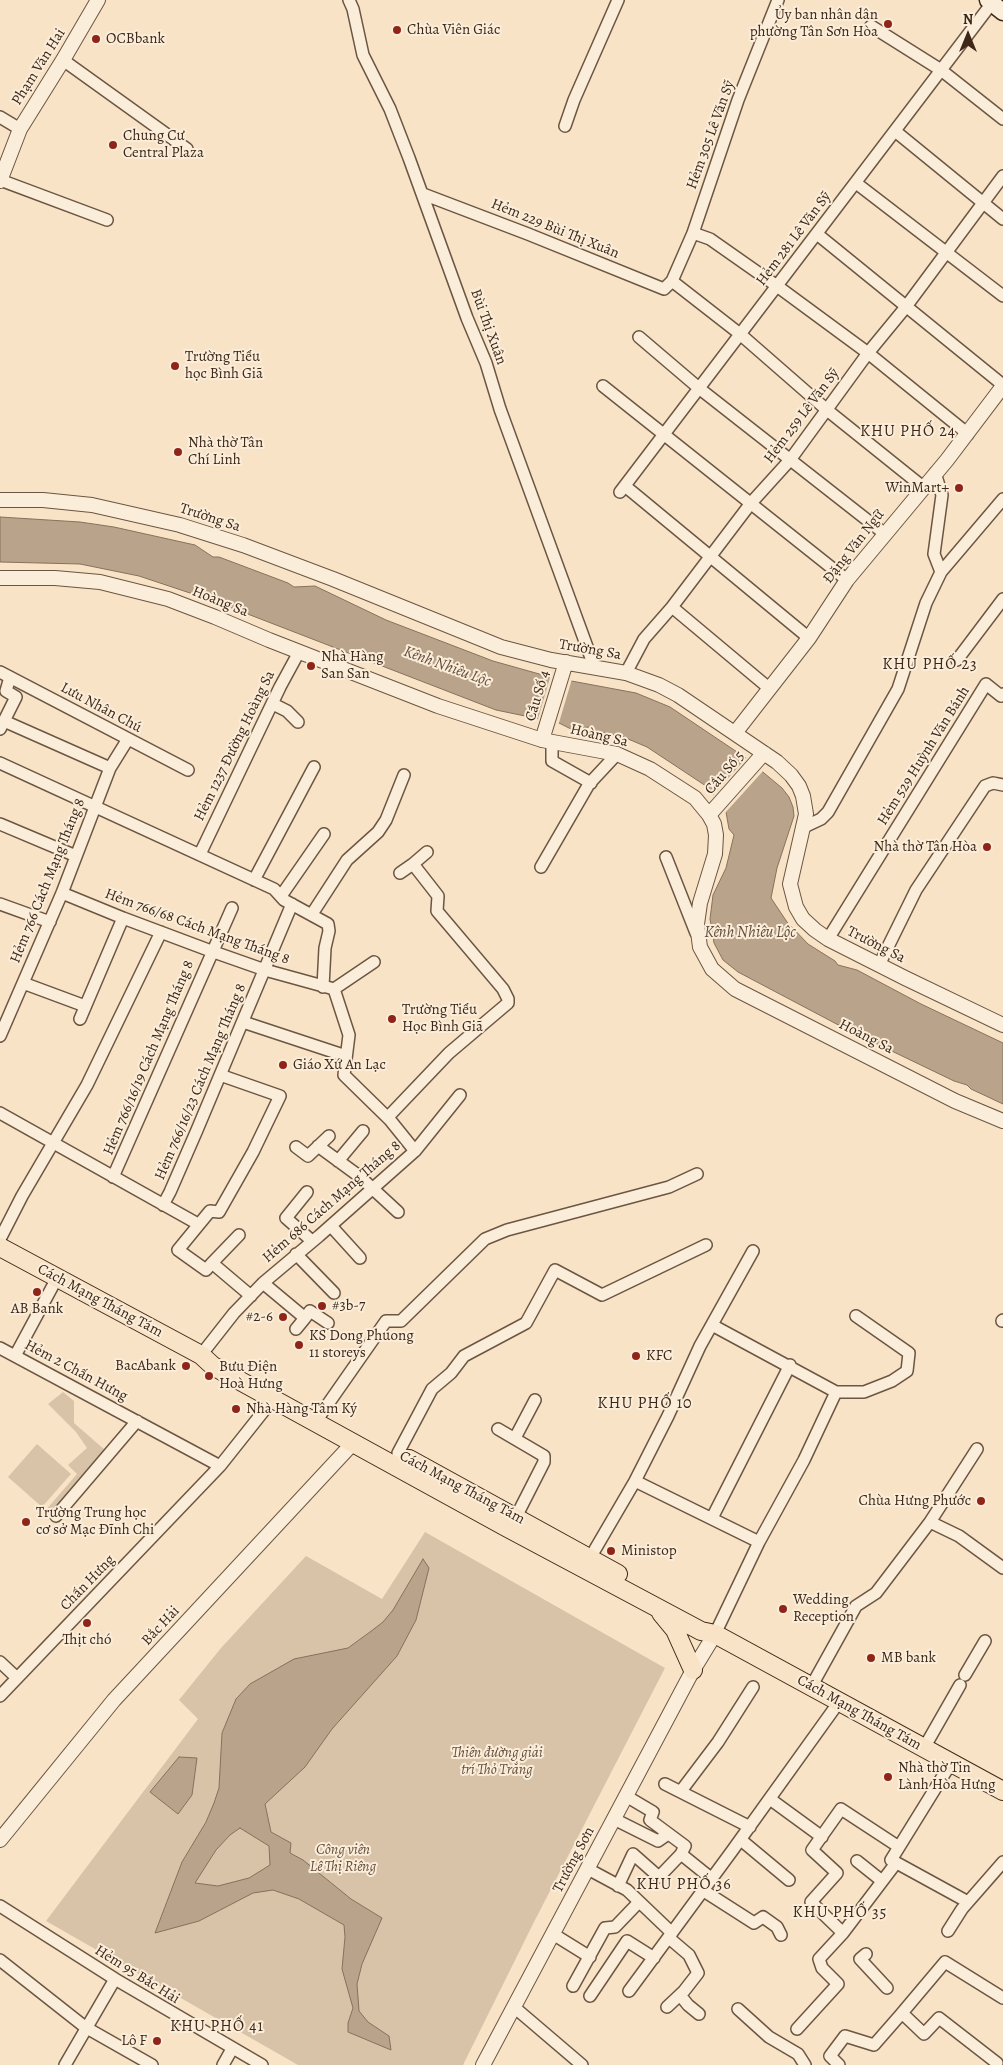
<!DOCTYPE html>
<html>
<head>
<meta charset="utf-8">
<style>
  body { margin:0 }
  #map { position:relative; width:1003px; height:2065px; overflow:hidden; background:#f8e3c6; font-family:Alegreya,serif }
  canvas { display:block }
  .north { position:absolute; left:943px; top:10px; width:50px; height:50px; -webkit-text-stroke:4px #faedda; paint-order:stroke; rotate:0deg; font-size:14px; font-weight:700; line-height:20px; text-align:center; color:#3e2717 }
  .north::after { content:''; display:block; margin:auto; width:18px; height:22px; background:#3e2717; clip-path:polygon(50% 0,100% 100%,50% 72%,0 100%) }
</style>
</head>
<body>
<div id="map">
<canvas width="1003" height="2065"></canvas>
<div class="north">N</div>
</div>
<script>
const context = document.querySelector('canvas').getContext('2d');
context.lineJoin = 'round';
function fillPath(path, color) { context.fillStyle = color; context.fill(path, 'evenodd'); }
const poly = rows => new Path2D(rows.map(r => 'M' + r).join(''));
function stroke(path, color, width, dash) { context.strokeStyle = color; context.lineWidth = width; context.lineCap = dash ? 'butt' : 'round'; context.setLineDash(dash || []); context.stroke(path); }
function drawText(font, color, halo, rows, align = 'center') {
  context.font = font + ' Alegreya,serif'; context.lineWidth = 4; context.setLineDash([]); context.textBaseline = 'middle'; context.strokeStyle = halo; context.fillStyle = color; for (const [text, x, y, turn = 0] of rows) {
    context.save(); context.translate(x, y); context.rotate((+turn || 0) * Math.PI / 180); context.textAlign = isNaN(turn) ? turn : align; if (halo) context.strokeText(text, 0, 0); context.fillText(text, 0, 0); context.restore();
  }
}
fillPath(poly([
  [63,1392,74,1401,74,1423,105,1450,50,1516,45,1511,77,1474,68,1465,87,1448,76,1432,48,1404],
  [37,1444,71,1474,42,1507,8,1477],
  [425,1532,665,1668,534,1922,463,2065,298,2065,46,1921,198,1719,179,1700,221,1648,306,1556,382,1599]
]), '#d8c3a8');
const water = poly([
  [0,517,80,522,114,527,195,545,213,557,219,557,288,583,294,587,315,586,386,620,493,661,550,677,636,693,670,707,746,758,782,788,789,797,793,807,794,816,777,868,771,898,787,922,808,944,835,961,838,965,857,970,921,1004,1003,1043,1003,1104,971,1089,967,1085,954,1081,846,1029,738,972,723,960,714,943,710,919,713,895,726,868,734,835,729,829,726,812,709,788,647,747,621,736,599,732,589,727,571,729,559,723,496,710,214,601,139,576,80,564,0,562,0,517],
  [423,1559,429,1568,416,1620,397,1656,332,1729,305,1767,265,1804,271,1832,291,1843,290,1853,303,1860,351,1899,382,1918,362,1964,357,1984,359,2011,368,2022,389,2036,391,2050,348,2032,348,2023,353,2008,342,1969,345,1937,344,1925,299,1899,273,1890,253,1893,199,1921,155,1933,182,1862,206,1822,214,1803,219,1788,222,1733,236,1699,250,1684,294,1659,348,1648,370,1632,383,1622,393,1610,423,1559],
  [240,1828,269,1846,270,1865,249,1878,218,1886,195,1883,216,1850,230,1835,240,1828],
  [179,1757,197,1758,192,1795,178,1814,150,1792,179,1757]
]);
fillPath(water, '#b9a38a');
stroke(water, '#88715c', 1);
fillPath(poly([
  [551,674,572,679,558,726,537,722],
  [747,757,764,770,725,813,713,795]
]), '#f8e3c6');
const minor = poly([
  [349,0,353,9,363,55,390,109,409,158,467,318,486,363,500,409,594,666],
  [871,26,941,70,1003,119],
  [63,60,187,149],
  [0,117,20,129],
  [565,126,574,100,618,0],
  [895,131,1003,219],
  [0,180,107,220],
  [856,183,1003,296],
  [423,194,528,234,664,289,672,281,693,233,738,100,778,0],
  [693,233,710,239,777,286,868,353,968,434],
  [817,234,1003,385],
  [672,281,740,334,827,410,923,487],
  [639,337,700,389,885,534],
  [603,386,847,580],
  [935,473,942,495,934,554,941,572],
  [625,486,809,638],
  [620,492,992,3],
  [672,607,770,689],
  [957,660,1003,599],
  [0,672,188,770],
  [626,673,644,639,672,607,751,503,790,460,868,353,905,308,1003,176],
  [273,704,287,711,298,722],
  [4,721,110,768],
  [0,729,16,697,6,691,10,677],
  [552,742,552,761,591,783],
  [0,763,274,889,284,900,328,924,329,931,325,948,323,987],
  [0,824,76,856],
  [804,827,821,819,828,812,898,689,926,603,941,572,1003,499],
  [200,854,280,687,299,652],
  [666,857,696,933],
  [413,864,427,852],
  [541,867,589,784,617,754],
  [254,880,314,767],
  [62,893,123,918,211,951,265,970,334,989,349,1035,344,1075,390,1120,415,1151,319,1236,263,1283,234,1313,201,1355],
  [281,896,324,834],
  [0,904,50,922],
  [312,914,347,860,378,832,386,820,404,775],
  [828,939,986,684,1001,696,1003,694],
  [879,965,916,890,985,786,993,783,1003,785],
  [23,983,85,1006],
  [334,989,374,962],
  [80,1019,123,918],
  [243,1022,346,1056],
  [0,1036,62,893,110,768,128,739],
  [220,1075,280,1096,253,1152,219,1212,210,1211,178,1250,206,1270,212,1263,251,1296],
  [0,1113,198,1224],
  [388,1117,449,1053,508,1003,508,999,503,989,437,911,438,896,413,864,400,873],
  [318,1146,359,1176,398,1212],
  [296,1147,308,1156,329,1136],
  [415,1151,460,1095],
  [338,1161,363,1131],
  [113,1177,232,908],
  [307,1192,286,1218,312,1241],
  [163,1205,170,1192,197,1130,292,904],
  [331,1226,360,1258],
  [0,1239,22,1196,87,1085,161,932],
  [296,1254,334,1293],
  [212,1263,239,1235],
  [263,1283,305,1318,296,1329],
  [305,1318,310,1311,328,1323],
  [1002,1321,1003,1320],
  [712,1325,836,1392,864,1392,892,1381,907,1371,909,1353,856,1316],
  [0,1348,220,1466],
  [15,1356,57,1278],
  [321,1414,386,1321,401,1321,485,1239,507,1230,669,1187,697,1174],
  [498,1429,544,1456,544,1462,516,1517],
  [515,1438,535,1400],
  [398,1453,432,1389,451,1373,464,1356,526,1323,555,1270,602,1295,706,1245],
  [635,1481,759,1542,715,1634],
  [56,1516,137,1421],
  [712,1518,790,1365],
  [930,1522,977,1449],
  [759,1542,804,1460,836,1392],
  [590,1558,635,1481,668,1416,700,1346,753,1251],
  [0,1662,17,1678],
  [965,1675,985,1641],
  [811,1687,856,1606,876,1593,930,1522,959,1536,1003,1568],
  [0,1696,220,1466,274,1398],
  [924,1748,960,1685],
  [665,1784,750,1827],
  [681,1791,718,1742,753,1687],
  [626,1796,653,1812,650,1820,685,1846,681,1854],
  [770,1799,822,1837],
  [614,1819,658,1841,668,1834],
  [741,1840,789,1880],
  [857,1861,882,1881],
  [895,1862,968,1902],
  [588,1869,627,1890,672,1933],
  [618,1886,633,1854,659,1877,681,1854,712,1879],
  [704,1891,754,1923,763,1917,777,1927,781,1935],
  [0,1906,115,1979,262,2065],
  [948,1931,962,1909,1003,1862],
  [843,1933,811,1902,837,1873,812,1850,841,1809,899,1847],
  [553,1934,590,1957],
  [866,1954,860,1959,887,1988],
  [0,1960,85,2027,152,2065],
  [573,1986,605,1928,615,1927,639,1902],
  [629,1991,732,1851,839,1702],
  [680,1995,688,2005,699,2014],
  [590,1996,627,1941,654,1958],
  [514,2007,582,2065],
  [667,2007,684,1991,698,1973,689,1955,669,1938],
  [738,2009,769,2037,798,2054,805,2065],
  [902,2013,945,1962,1003,1998],
  [797,2029,838,1984,822,1968,819,1959,843,1933,893,1867,895,1862,891,1860,951,1763],
  [65,2065,115,1979],
  [223,2065,232,2049],
  [839,2065,830,2056,845,2036,874,2045,902,2013,924,2034,939,2018,997,2063]
]);
const tertiary = poly([
  [0,181,20,129,63,60,98,0],
  [0,500,43,500,92,505,180,525,243,545,333,579,501,647,551,660,626,673,659,685,678,695,777,762,791,775,799,786,803,796,806,814,790,884,796,907,803,919,815,930,828,939,905,978,1003,1025],
  [0,578,55,578,100,582,168,599,215,617,269,640,438,706,542,740,617,754,650,769,695,798,709,815,714,824,716,835,715,854,700,903,697,924,700,947,712,969,735,989,955,1101,1003,1121],
  [735,733,809,638,847,580,947,460,1003,386],
  [542,740,566,662],
  [709,815,764,753],
  [0,1840,114,1700,354,1442],
  [483,2065,693,1670,715,1634]
]);
const secondary = poly([
  [988,0,1003,12]
]);
const primary = poly([
  [0,1247,201,1355,213,1366,506,1527,701,1631,715,1634,1003,1791],
  [409,1459,618,1574],
  [661,1613,675,1630,693,1670]
]);
stroke(minor, '#6c5643', 14);
stroke(tertiary, '#6c5643', 16);
stroke(secondary, '#3e2717', 19);
stroke(primary, '#3e2717', 20);
stroke(minor, '#faedda', 11);
stroke(tertiary, '#faedda', 14);
stroke(secondary, '#faedda', 16);
stroke(primary, '#f8e3c6', 18);
for (const [x, y, r, color] of [
  [888,24,5,"#8f2418"],
  [397,30,5,"#8f2418"],
  [96,39,5,"#8f2418"],
  [113,145,5,"#8f2418"],
  [175,366,5,"#8f2418"],
  [178,452,5,"#8f2418"],
  [959,488,5,"#8f2418"],
  [311,666,5,"#8f2418"],
  [987,847,5,"#8f2418"],
  [392,1019,5,"#8f2418"],
  [283,1065,5,"#8f2418"],
  [37,1292,5,"#8f2418"],
  [322,1306,5,"#8f2418"],
  [283,1317,5,"#8f2418"],
  [299,1345,5,"#8f2418"],
  [636,1356,5,"#8f2418"],
  [186,1366,5,"#8f2418"],
  [209,1376,5,"#8f2418"],
  [236,1409,5,"#8f2418"],
  [981,1501,5,"#8f2418"],
  [26,1522,5,"#8f2418"],
  [611,1551,5,"#8f2418"],
  [783,1609,5,"#8f2418"],
  [87,1623,5,"#8f2418"],
  [871,1658,5,"#8f2418"],
  [888,1777,5,"#8f2418"],
  [157,2041,5,"#8f2418"]
]) { const dot = new Path2D(); dot.arc(x, y, r, 0, 2 * Math.PI); context.fillStyle = color; context.fill(dot); stroke(dot, '#faedda', 2); }
drawText('15px', '#3e2717', '#faedda', [
  ["Ủy ban nhân dân",878,15,"right"],
  ["phường Tân Sơn Hòa",878,32,"right"],
  ["Chùa Viên Giác",407,30],
  ["OCBbank",106,39],
  ["Chung Cư",123,136],
  ["Central Plaza",123,153],
  ["Trường Tiểu",185,357],
  ["học Bình Giã",185,374],
  ["Nhà thờ Tân",188,443],
  ["Chí Linh",188,460],
  ["WinMart+",949,488,"right"],
  ["Nhà Hàng",321,657],
  ["San San",321,674],
  ["Nhà thờ Tân Hòa",977,847,"right"],
  ["Trường Tiểu",402,1010],
  ["Học Bình Giã",402,1027],
  ["Giáo Xứ An Lạc",293,1065],
  ["#3b-7",332,1306],
  ["AB Bank",37,1309,"center"],
  ["#2-6",273,1317,"right"],
  ["KS Dong Phuong",309,1336],
  ["11 storeys",309,1353],
  ["KFC",646,1356],
  ["BacAbank",176,1366,"right"],
  ["Bưu Điện",219,1367],
  ["Hoà Hưng",219,1384],
  ["Nhà Hàng Tâm Ký",246,1409],
  ["Chùa Hưng Phước",971,1501,"right"],
  ["Trường Trung học",36,1513],
  ["cơ sở Mạc Đĩnh Chi",36,1530],
  ["Ministop",621,1551],
  ["Wedding",793,1600],
  ["Reception",793,1617],
  ["Thịt chó",87,1640,"center"],
  ["MB bank",881,1658],
  ["Nhà thờ Tin",898,1768],
  ["Lành Hòa Hưng",898,1785],
  ["Lô F",147,2041,"right"]
], 'left');
drawText('15px', '#3e2717', '#faedda', [
  ["Phạm Văn Hai",39,67,-58],
  ["Hẻm 305 Lê Văn Sỹ",711,135,-70],
  ["Hẻm 229 Bùi Thị Xuân",555,229,22],
  ["Hẻm 281 Lê Văn Sỹ",794,239,-53],
  ["Bùi Thị Xuân",488,327,70],
  ["Hẻm 259 Lê Văn Sỹ",802,416,-53],
  ["Trường Sa",210,518,18],
  ["Đặng Văn Ngữ",854,547,-52],
  ["Hoàng Sa",220,602,22],
  ["Trường Sa",590,650,10],
  ["Cầu Số 4",538,696,-73],
  ["Lưu Nhân Chú",101,708,28],
  ["Hoàng Sa",599,736,13],
  ["Hẻm 1237 Đường Hoàng Sa",235,746,-64],
  ["Hẻm 529 Huỳnh Văn Bánh",924,756,-58],
  ["Cầu Số 5",725,773,-49],
  ["Hẻm 766 Cách Mạng Tháng 8",48,881,-68],
  ["Hẻm 766/68 Cách Mạng Tháng 8",197,927,20],
  ["Trường Sa",876,945,27],
  ["Hoàng Sa",866,1037,27],
  ["Hẻm 766/16/19 Cách Mạng Tháng 8",149,1058,-67],
  ["Hẻm 766/16/23 Cách Mạng Tháng 8",201,1082,-67],
  ["Hẻm 686 Cách Mạng Tháng 8",332,1202,-41],
  ["Cách Mạng Tháng Tám",100,1301,28],
  ["Hẻm 2 Chấn Hưng",76,1371,28],
  ["Cách Mạng Tháng Tám",462,1488,28],
  ["Chấn Hưng",88,1583,-46],
  ["Bắc Hải",161,1626,-47],
  ["Cách Mạng Tháng Tám",859,1713,29],
  ["Trường Sơn",574,1860,-62],
  ["Hẻm 95 Bắc Hải",137,1975,32]
]);
drawText('italic 15px', '#644e3b', '#faedda', [
  ["Thiên đường giải",497,1753],
  ["trí Thỏ Trắng",497,1770],
  ["Công viên",343,1850],
  ["Lê Thị Riêng",343,1867]
]);
context.letterSpacing = '1px';
drawText('16px', '#3e2717', '#faedda', [
  ["KHU PHỐ 24",908,432],
  ["KHU PHỐ 23",930,665],
  ["KHU PHỐ 10",645,1404],
  ["KHU PHỐ 36",684,1885],
  ["KHU PHỐ 35",840,1913],
  ["KHU PHỐ 41",217,2027]
]);
context.letterSpacing = '0px';
drawText('italic 16px', '#634c3a', '#faedda', [
  ["Kênh Nhiêu Lộc",447,667,20],
  ["Kênh Nhiêu Lộc",750,933]
]);
</script>
</body>
</html>
